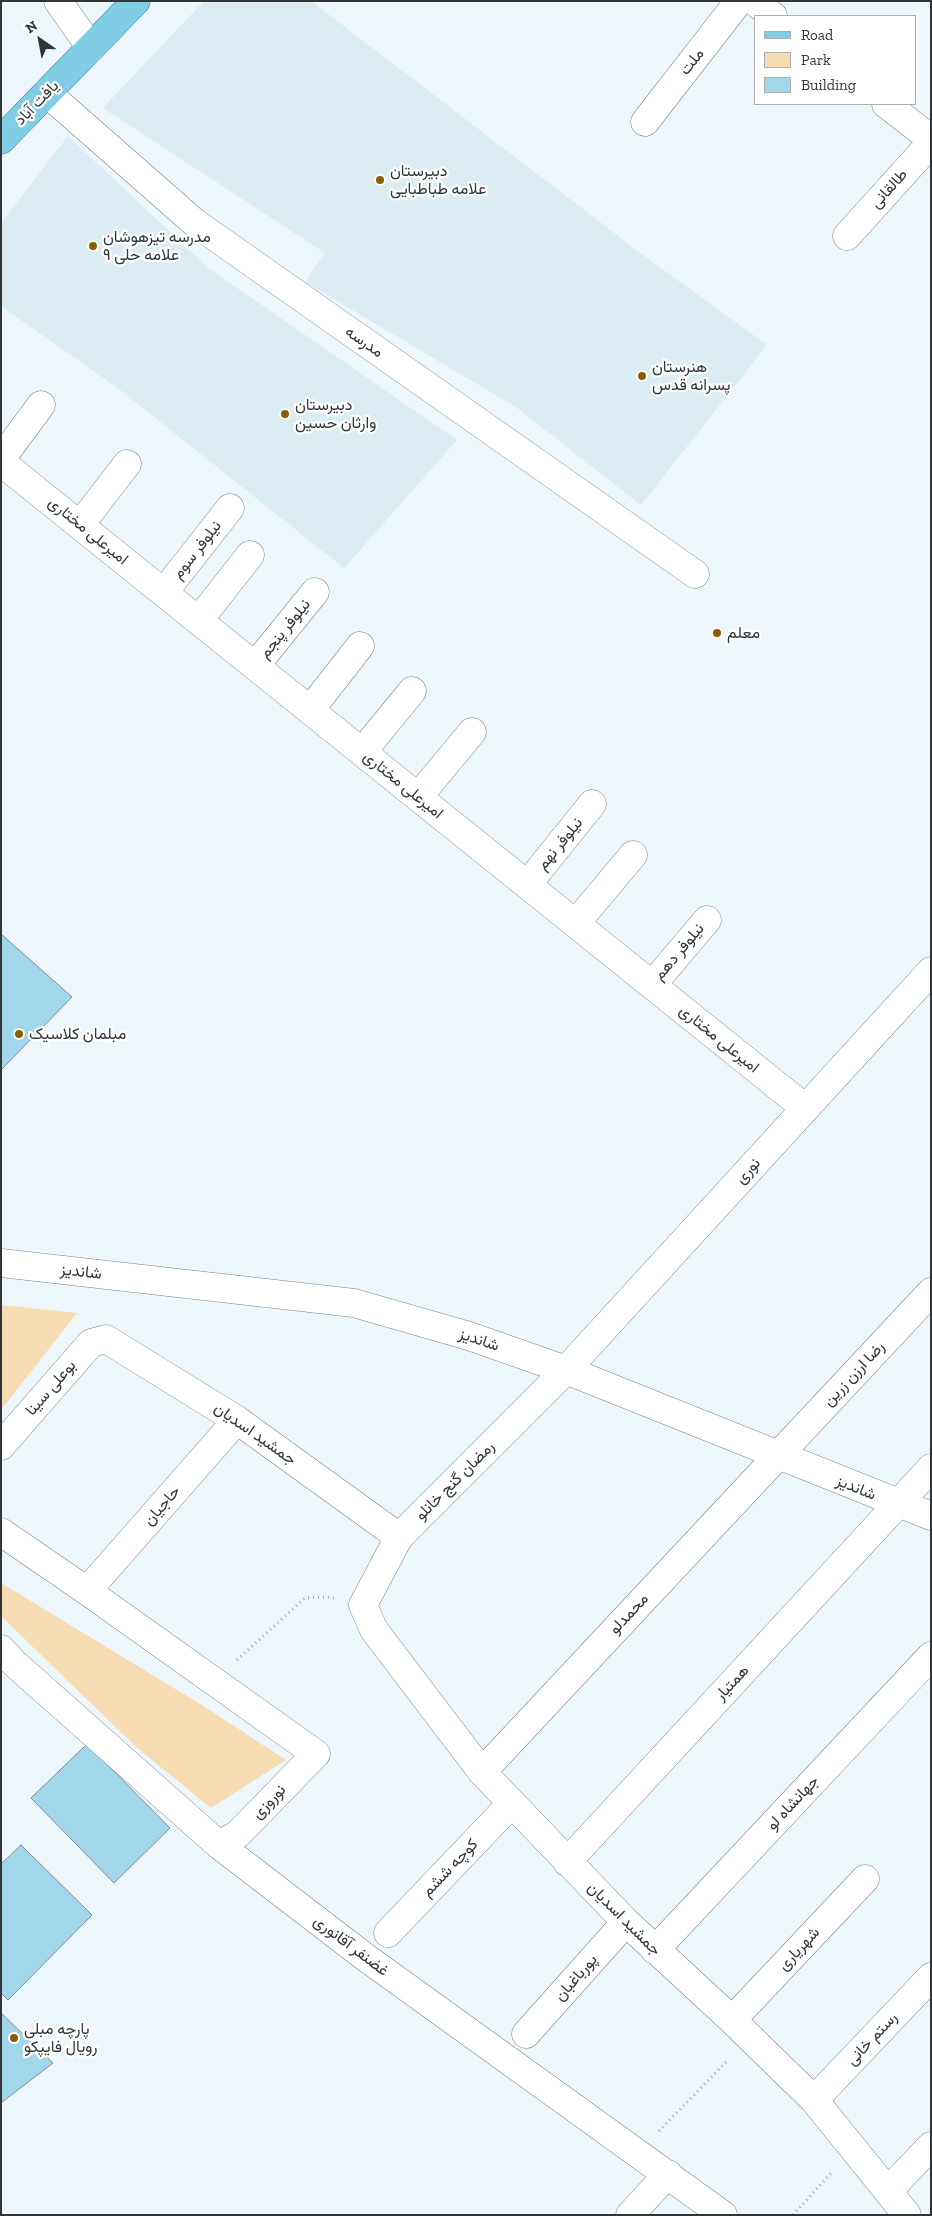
<!DOCTYPE html>
<html>
<head>
<meta charset="utf-8">
<style>
  body { margin:0 }
  #map { position:relative; width:932px; height:2216px; overflow:hidden; background:#edf6fa; font-family:"Zilla Slab",serif }
  canvas { display:block }
  .frame { position:absolute; inset:0; border:2px solid #313536; pointer-events:none }
  .legend { position:absolute; left:754px; top:15px; width:162px; height:90px; box-sizing:border-box; background:#fff; border:1px solid #adaeaf; margin:0; padding:6px 9px; list-style:none; font-size:15px; color:#313536 }
  .legend li { display:flex; align-items:center; gap:10px; height:25px }
  .legend b { width:25px; border:1px solid #adaeaf }
  .north { position:absolute; left:15px; top:15px; width:50px; height:50px; -webkit-text-stroke:4px #fff; paint-order:stroke; rotate:327deg; font-size:14px; font-weight:700; line-height:20px; text-align:center; color:#313536 }
  .north::after { content:''; display:block; margin:auto; width:18px; height:22px; background:#313536; clip-path:polygon(50% 0,100% 100%,50% 72%,0 100%) }
</style>
</head>
<body>
<div id="map">
<canvas width="932" height="2216"></canvas>
<div class="frame"></div>
<ul class="legend">
<li><b style="height:6px;background:#80cde5"></b>Road</li>
<li><b style="height:14px;background:#f6dbb3"></b>Park</li>
<li><b style="height:14px;background:#a2d6eb"></b>Building</li>
</ul>
<div class="north">N</div>
</div>
<script>
const context = document.querySelector('canvas').getContext('2d');
context.lineJoin = 'round';
function fillPath(path, color) { context.fillStyle = color; context.fill(path, 'evenodd'); }
const poly = rows => new Path2D(rows.map(r => 'M' + r).join(''));
function stroke(path, color, width, dash) { context.strokeStyle = color; context.lineWidth = width; context.lineCap = dash ? 'butt' : 'round'; context.setLineDash(dash || []); context.stroke(path); }
function drawText(font, color, halo, rows, align = 'center') {
  context.font = font + ' "Zilla Slab",Vazirmatn,serif'; context.lineWidth = 4.5; context.setLineDash([]); context.textBaseline = 'middle'; context.strokeStyle = halo; context.fillStyle = color; for (const [text, x, y, turn = 0] of rows) {
    context.save(); context.translate(x, y); context.rotate((+turn || 0) * Math.PI / 180); context.textAlign = isNaN(turn) ? turn : align; if (halo) context.strokeText(text, 0, 0); context.fillText(text, 0, 0); context.restore();
  }
}
fillPath(poly([
  [204,1,311,1,643,255,767,345,641,505,516,407,305,282,325,253,103,108],
  [68,136,208,268,457,440,344,568,119,389,1,306,1,223]
]), '#dbecf3');
fillPath(poly([
  [1,1305,77,1313,1,1410],
  [1,1583,205,1707,286,1760,211,1808,135,1746,1,1616]
]), '#f6dbb3');
const building = poly([
  [1,934,72,997,1,1070,1,934],
  [87,1744,170,1828,114,1883,31,1798,87,1744],
  [21,1845,92,1915,8,2000,1,1993,1,1864,21,1845],
  [1,2013,53,2063,1,2103,1,2013]
]);
fillPath(building, '#a2d6eb');
stroke(building, '#848c90', 1);
const minor = poly([
  [58,1,91,48],
  [754,1,773,16],
  [47,93,194,222,695,574],
  [886,104,931,139],
  [645,122,739,1],
  [847,236,931,143],
  [1,459,41,405],
  [1,462,805,1108],
  [80,525,127,464],
  [164,592,230,508],
  [199,620,250,555],
  [255,666,315,592],
  [310,710,360,646],
  [362,752,412,691],
  [418,797,472,732],
  [527,885,592,804],
  [576,923,633,855],
  [652,985,707,920],
  [1,1263,354,1303,469,1336,566,1370,931,1516],
  [1,1446,91,1343,106,1339,237,1420,399,1537],
  [1,1532,87,1591,316,1754,238,1834,219,1845],
  [87,1591,237,1420],
  [1,1649,14,1663,219,1845,365,1957,723,2215],
  [482,1772,931,1292],
  [567,1862,931,1468],
  [388,1933,512,1803],
  [655,1950,931,1656],
  [732,2020,865,1879],
  [526,2034,626,1922],
  [814,2100,931,1977],
  [888,2191,931,2146],
  [630,2215,668,2174],
  [907,2215,814,2100,732,2020,626,1922,482,1772,374,1630,363,1605,399,1537,566,1370,931,971]
]);
const major = poly([
  [1,140,136,1]
]);
stroke(minor, '#7a8286', 29);
stroke(major, '#2e829c', 29);
stroke(poly([
  [237,1660,305,1598,327,1597,334,1598],
  [659,2131,728,2060],
  [793,2215,833,2171]
]), '#a2a9ac', 3, [1, 4]);
stroke(minor, '#fff', 28);
stroke(major, '#80cde5', 28);
for (const [x, y, r, color] of [
  [380,180,5,"#8a5e01"],
  [93,246,5,"#8a5e01"],
  [642,376,5,"#8a5e01"],
  [285,414,5,"#8a5e01"],
  [717,633,5,"#8a5e01"],
  [19,1034,5,"#8a5e01"],
  [14,2038,5,"#8a5e01"]
]) { const dot = new Path2D(); dot.arc(x, y, r, 0, 2 * Math.PI); context.fillStyle = color; context.fill(dot); stroke(dot, '#fff', 2); }
drawText('16px', '#313536', '#fff', [
  ["ملت",692,62,-52],
  ["یافت آباد",37,103,-46],
  ["طالقانی",889,189,-48],
  ["مدرسه",364,342,35],
  ["امیرعلی مختاری",88,531,39],
  ["نیلوفر سوم",197,550,-52],
  ["نیلوفر پنجم",285,629,-51],
  ["امیرعلی مختاری",403,785,39],
  ["نیلوفر نهم",560,844,-51],
  ["نیلوفر دهم",679,952,-50],
  ["امیرعلی مختاری",719,1039,39],
  ["نوری",748,1171,-48],
  ["شاندیز",81,1272,6],
  ["شاندیز",479,1340,18],
  ["رضا ارزن زرین",854,1374,-47],
  ["بوعلی سینا",51,1388,-49],
  ["جمشید اسدیان",255,1434,35],
  ["رمضان گنج خانلو",455,1481,-45],
  ["شاندیز",856,1488,22],
  ["حاجیان",162,1506,-49],
  ["محمدلو",629,1614,-47],
  ["همتیار",732,1683,-47],
  ["نوروزی",269,1802,-46],
  ["جهانشاه لو",793,1803,-47],
  ["کوچه ششم",450,1868,-46],
  ["جمشید اسدیان",624,1919,45],
  ["غضنفر آقانوری",351,1946,37],
  ["شهریاری",799,1949,-47],
  ["پورباغبان",576,1978,-49],
  ["رستم خانی",872,2039,-47]
]);
drawText('16px', '#313536', '#fff', [
  ["دبیرستان",390,171],
  ["علامه طباطبایی",390,189],
  ["مدرسه تیزهوشان",103,237],
  ["علامه حلی ۹",103,255],
  ["هنرستان",652,367],
  ["پسرانه قدس",652,385],
  ["دبیرستان",295,405],
  ["وارثان حسین",295,423],
  ["معلم",727,633],
  ["مبلمان کلاسیک",29,1034],
  ["پارچه مبلی",24,2029],
  ["رویال فایپکو",24,2047]
], 'left');
</script>
</body>
</html>
